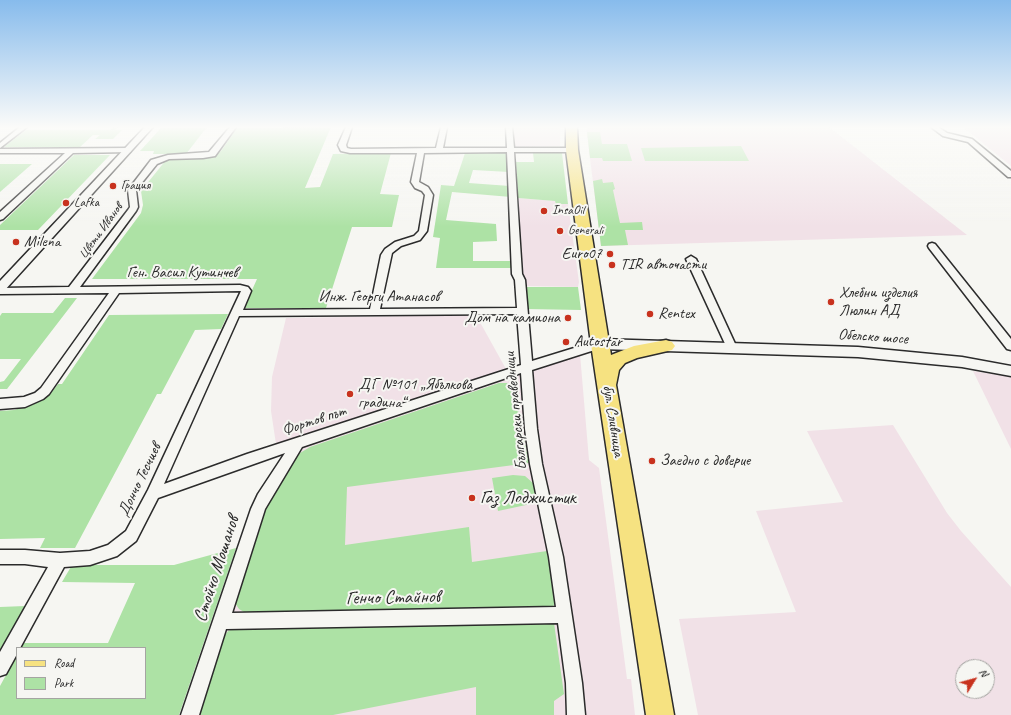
<!DOCTYPE html>
<html>
<head>
<meta charset="utf-8">
<style>
  body { margin:0 }
  #map { position:relative; width:1011px; height:715px; overflow:hidden; background:#f6f6f2; font-family:Caveat,sans-serif }
  canvas { display:block }
  .legend { position:absolute; left:16px; top:647px; width:130px; height:52px; box-sizing:border-box; background:#f6f6f2; border:1px solid #a5a5a2; margin:0; padding:5px 7px; list-style:none; font-size:12px; color:#2b2b2b }
  .legend li { display:flex; align-items:center; gap:8px; height:20px }
  .legend b { width:20px; border:1px solid #a5a5a2 }
  .north { position:absolute; left:955px; top:659px; width:40px; height:40px; box-sizing:border-box; background:#f6f6f2; border:1px solid #a5a5a2; border-radius:50%; rotate:53deg; font-size:11px; font-weight:700; line-height:16px; text-align:center; color:#2b2b2b }
  .north::after { content:''; display:block; margin:auto; width:14px; height:18px; background:#c8321e; clip-path:polygon(50% 0,100% 100%,50% 72%,0 100%) }
</style>
</head>
<body>
<div id="map">
<canvas width="1011" height="715"></canvas>
<ul class="legend">
<li><b style="height:5px;background:#f6e281"></b>Road</li>
<li><b style="height:11px;background:#ade2a5"></b>Park</li>
</ul>
<div class="north">N</div>
</div>
<script>
const context = document.querySelector('canvas').getContext('2d');
context.lineJoin = 'round';
function fillPath(path, color) { context.fillStyle = color; context.fill(path, 'evenodd'); }
const poly = rows => new Path2D(rows.map(r => 'M' + r).join(''));
function stroke(path, color, width, dash) { context.strokeStyle = color; context.lineWidth = width; context.lineCap = dash ? 'butt' : 'round'; context.setLineDash(dash || []); context.stroke(path); }
function drawText(font, color, halo, rows, align = 'center') {
  context.font = font + ' Caveat,sans-serif'; context.lineWidth = 4; context.setLineDash([]); context.textBaseline = 'middle'; context.strokeStyle = halo; context.fillStyle = color; for (const [text, x, y, turn = 0] of rows) {
    context.save(); context.translate(x, y); context.rotate((+turn || 0) * Math.PI / 180); context.textAlign = isNaN(turn) ? turn : align; if (halo) context.strokeText(text, 0, 0); context.fillText(text, 0, 0); context.restore();
  }
}
fillPath(poly([
  [512,127,560,127,560,146,512,147],
  [586,127,829,127,967,235,601,246],
  [963,127,1011,127,1011,166],
  [518,198,556,201,556,204,568,204,579,282,578,287,524,286,520,267],
  [476,315,506,369,276,444,271,411,272,377,286,318],
  [580,354,589,460,599,468,627,679,631,679,635,715,190,715,298,443],
  [973,371,1011,377,1011,449],
  [893,425,947,513,961,531,1011,587,1011,715,698,715,679,619,796,612,756,511,843,502,807,431],
  [963,667,987,667,987,691,963,691]
]), '#f1e1e7');
fillPath(poly([
  [114,127,118,127,115,130,122,130,113,139,95,139,100,135,93,135,80,147,4,147,26,130,110,130],
  [162,127,207,127,186,154,153,154,154,151,140,151],
  [331,127,305,188,320,187,333,154,391,153,380,194,399,195,392,227,352,227,326,308,244,308,257,279,92,279,141,213,143,205,141,191,166,160,202,159,216,155,221,151,237,128],
  [600,132,602,144,627,144,632,161,603,161,602,158,590,158,587,132],
  [741,146,749,161,645,161,641,148],
  [465,153,508,153,509,172,473,170,469,183,510,186,511,197,452,192,446,220,496,224,497,241,473,242,473,261,512,261,512,268,436,268,440,238,433,237,441,185,454,186],
  [533,153,562,153,568,204,556,204,555,201,518,198,516,162,534,162],
  [74,155,110,155,38,230,0,230,0,225],
  [0,164,32,164,0,192],
  [602,179,603,183,613,182,615,189,613,190,620,223,642,222,643,230,625,230,628,245,601,246,593,181],
  [526,287,578,287,581,310,526,309],
  [65,298,77,298,7,389,0,389,0,382,4,381,21,359,0,359,0,316,2,313,53,313],
  [228,314,221,329,195,330,161,394,157,394,75,548,40,548,45,538,0,539,0,411,14,410,34,404,51,393,58,384,62,384,109,315],
  [499,383,507,383,515,390,518,410,529,463,347,487,345,545,469,527,472,562,547,551,556,599,553,607,547,609,244,612,239,609,235,603,235,597,265,504,295,456,310,447],
  [513,475,525,476,533,483,535,493,534,498,526,505,498,511,492,478],
  [236,548,179,715,0,715,0,686,17,655,17,698,145,698,145,648,21,648,24,643,108,643,135,583,62,582,72,565,174,565],
  [25,606,0,652,0,607],
  [554,623,564,694,554,701,554,715,476,715,476,687,333,715,198,715,223,638,228,631,236,628]
]), '#ade2a5');
const minor = poly([
  [20,127,27,127,0,148,0,143,20,127],
  [230,127,236,127,215,156,203,158,169,159,157,164,136,190,138,207,136,211,80,287,240,285,248,287,251,291,243,310,370,309,381,255,385,249,395,242,414,236,419,231,425,195,422,191,415,188,411,182,417,153,350,153,341,151,338,145,346,127,352,127,346,145,347,148,351,149,436,148,441,127,447,127,443,148,507,148,506,127,512,127,514,148,572,148,576,150,572,152,514,152,522,274,525,280,532,361,600,340,604,341,605,344,604,347,532,370,537,429,542,464,563,557,582,683,585,715,567,715,566,683,558,623,226,629,199,715,181,715,251,509,258,494,285,453,158,498,136,541,117,556,90,565,64,567,20,648,17,648,17,654,6,674,0,676,0,652,48,567,25,564,0,564,0,550,25,550,60,553,90,551,108,545,126,531,148,490,241,291,119,293,49,394,43,399,25,407,0,409,0,399,24,397,35,393,41,388,109,293,0,294,0,288,69,287,128,210,130,207,128,190,151,160,168,155,209,152,230,127],
  [507,152,512,274,515,280,517,308,380,309,392,253,401,246,420,240,427,231,433,195,428,187,419,182,424,153,507,152],
  [517,314,521,365,247,454,164,484,239,316,517,314],
  [521,373,525,429,530,464,549,557,556,607,232,613,265,509,302,447,521,373],
  [931,127,938,127,947,133,972,139,1011,171,1011,177,1008,177,968,142,943,136,931,127],
  [127,148,131,150,130,152,73,153,3,219,0,220,0,212,65,153,0,153,0,149,127,148],
  [932,243,935,244,1011,339,1011,350,1007,349,929,248,928,246,929,244,932,243],
  [691,256,696,259,737,348,736,351,728,351,727,348,686,259,691,256]
]);
const tertiary = poly([
  [145,127,153,127,4,291,0,292,0,281,145,127],
  [600,339,858,347,962,357,1011,366,1011,376,962,367,858,357,600,349,595,347,593,344,595,341,600,339]
]);
const primary = poly([
  [566,127,577,127,578,150,611,355,634,346,666,340,672,342,675,346,672,350,637,358,625,363,619,370,616,385,674,715,646,715,591,344,566,150,566,127]
]);
stroke(minor, '#2b2b2b', 3);
stroke(tertiary, '#2b2b2b', 3);
stroke(primary, '#2b2b2b', 3);
fillPath(minor, '#f6f6f2');
fillPath(tertiary, '#f6f6f2');
fillPath(primary, '#f6e281');
const sky = context.createLinearGradient(0, 0, 0, 227);
sky.addColorStop(0, '#87bbec');
sky.addColorStop(0.56, '#fbfbf9');
sky.addColorStop(1, '#fbfbf900');
context.fillStyle = sky;
context.fillRect(0, 0, 1011, 227);
for (const [x, y, r, color] of [
  [113,186,4,"#c8321e"],
  [66,203,4,"#c8321e"],
  [544,211,4,"#c8321e"],
  [560,231,4,"#c8321e"],
  [16,242,4,"#c8321e"],
  [610,254,4,"#c8321e"],
  [612,265,4,"#c8321e"],
  [831,302,4,"#c8321e"],
  [650,314,4,"#c8321e"],
  [568,318,4,"#c8321e"],
  [566,342,4,"#c8321e"],
  [350,394,4,"#c8321e"],
  [652,461,4,"#c8321e"],
  [472,498,4,"#c8321e"]
]) { const dot = new Path2D(); dot.arc(x, y, r, 0, 2 * Math.PI); context.fillStyle = color; context.fill(dot); stroke(dot, '#f6f6f2', 1.5); }
drawText('13px', '#2b2b2b', '#f6f6f2', [
  ["Грация",121,186],
  ["Lafka",74,203],
  ["InsaOil",552,211],
  ["Generali",568,231]
], 'left');
drawText('13px', '#2b2b2b', '#f6f6f2', [
  ["Цвети Иванов",101,231,-54]
]);
drawText('16px', '#2b2b2b', '#f6f6f2', [
  ["Milena",24,242],
  ["Euro07",602,254,"right"],
  ["TIR авточасти",620,265],
  ["Хлебни изделия",839,293],
  ["Люлин АД",839,311],
  ["Rentex",658,314],
  ["Дом на камиона",560,318,"right"],
  ["Autostar",574,342],
  ["ДГ №101 „Ябълкова",358,385],
  ["градина“",358,403],
  ["Заедно с доверие",660,461]
], 'left');
drawText('16px', '#2b2b2b', '#f6f6f2', [
  ["Ген. Васил Кутинчев",182,273],
  ["Инж. Георги Атанасов",379,297],
  ["Обелско шосе",873,337,4],
  ["Български праведници",516,411,-96],
  ["Фортов път",314,421,-18],
  ["бул. Сливница",613,421,81],
  ["Дончо Тесчиев",140,480,-64]
]);
drawText('19px', '#2b2b2b', '#f6f6f2', [
  ["Газ Лоджистик",480,498]
], 'left');
drawText('19px', '#2b2b2b', '#f6f6f2', [
  ["Стойчо Мошанов",217,569,-72],
  ["Генчо Стайнов",393,598,-1]
]);
</script>
</body>
</html>
